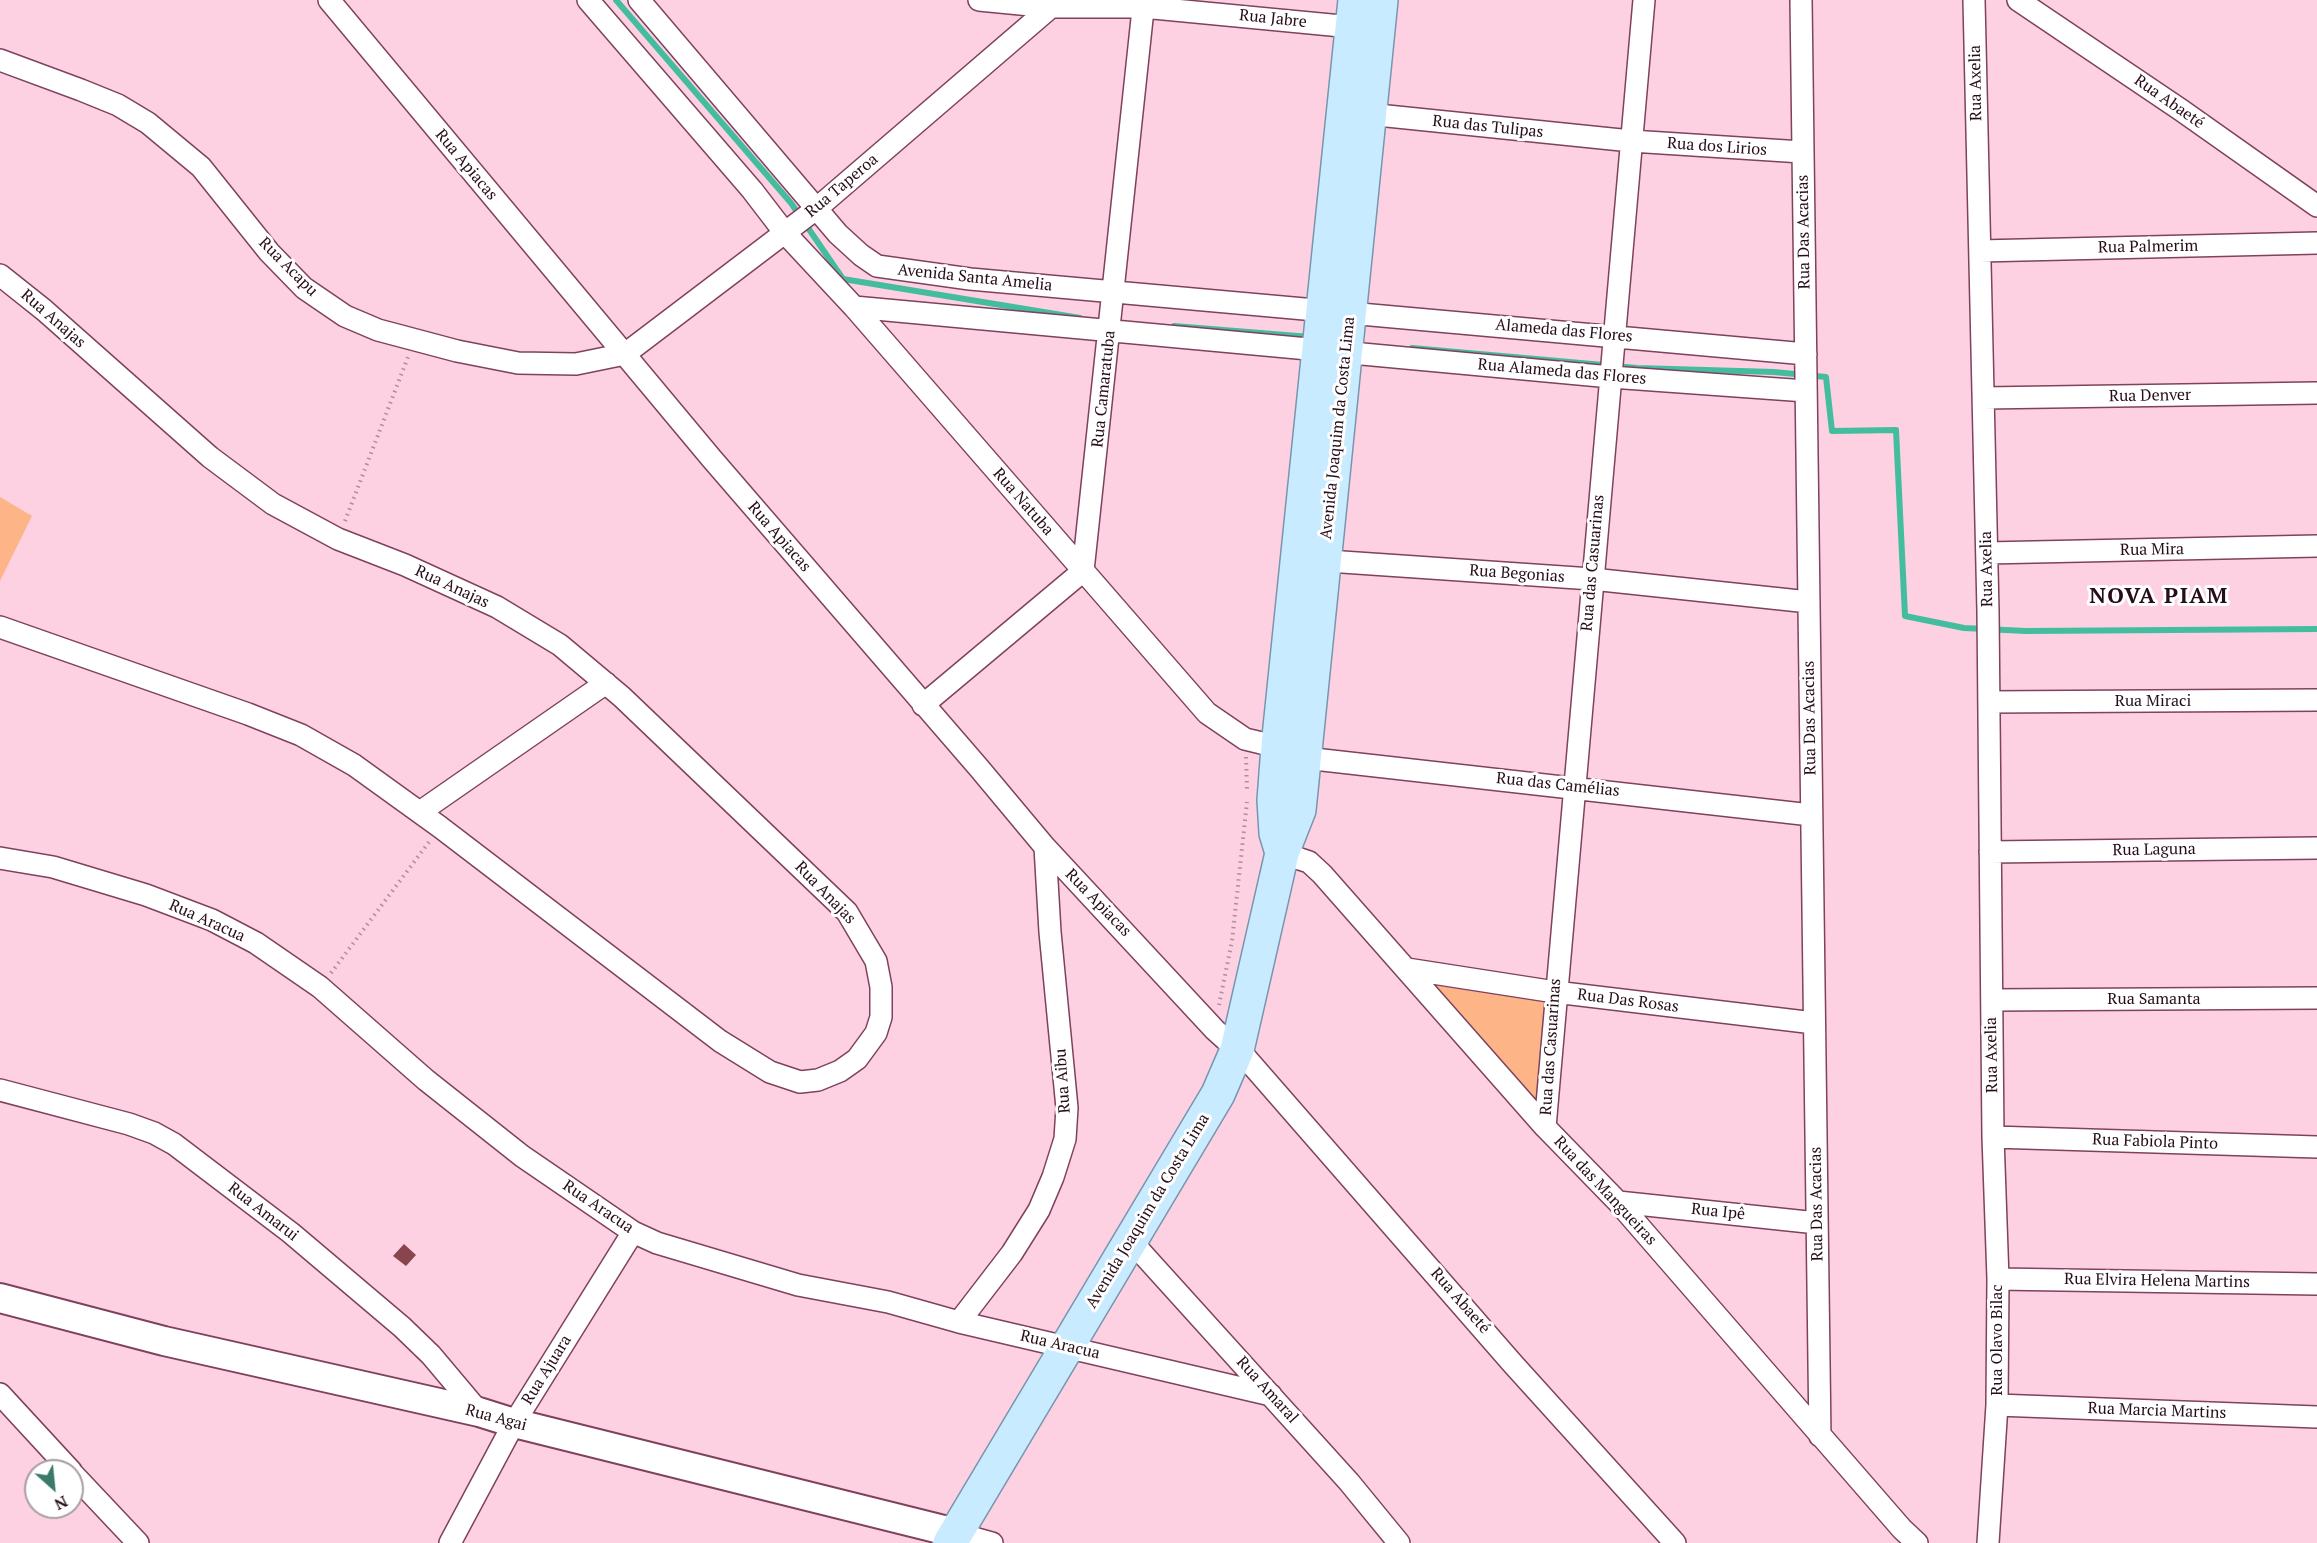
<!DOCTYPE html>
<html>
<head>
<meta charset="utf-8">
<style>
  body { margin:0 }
  #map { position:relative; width:2317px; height:1543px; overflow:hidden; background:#fdd1e2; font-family:"PT Serif",serif }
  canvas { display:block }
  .north { position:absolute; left:24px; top:1459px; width:60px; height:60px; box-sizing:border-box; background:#fff; border:2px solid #a89ea3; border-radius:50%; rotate:153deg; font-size:16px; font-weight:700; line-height:24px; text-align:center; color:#260d18 }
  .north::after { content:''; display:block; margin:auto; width:21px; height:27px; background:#3b7a69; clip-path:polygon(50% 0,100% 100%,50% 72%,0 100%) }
</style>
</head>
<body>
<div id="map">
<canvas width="2317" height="1543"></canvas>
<div class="north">N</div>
</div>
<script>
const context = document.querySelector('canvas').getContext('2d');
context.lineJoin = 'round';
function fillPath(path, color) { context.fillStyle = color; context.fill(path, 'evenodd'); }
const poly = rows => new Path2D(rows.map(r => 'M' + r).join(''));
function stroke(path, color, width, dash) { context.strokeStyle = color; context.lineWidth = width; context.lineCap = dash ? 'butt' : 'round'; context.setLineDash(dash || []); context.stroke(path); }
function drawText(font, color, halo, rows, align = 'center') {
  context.font = font + ' "PT Serif",serif'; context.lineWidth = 6; context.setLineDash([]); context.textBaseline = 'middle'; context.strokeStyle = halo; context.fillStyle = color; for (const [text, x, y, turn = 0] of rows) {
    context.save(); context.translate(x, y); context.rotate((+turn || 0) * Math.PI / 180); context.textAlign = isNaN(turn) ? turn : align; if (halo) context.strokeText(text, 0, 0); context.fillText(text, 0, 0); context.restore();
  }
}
fillPath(poly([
  [0,497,32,516,0,581],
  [1416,979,1554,994,1542,1124]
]), '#fdb588');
stroke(poly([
  [616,0,791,203,843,279,1080,318],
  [1174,326,1310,337],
  [1412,348,1637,368,1774,372,1826,377,1832,431,1896,430,1905,616,1964,628,2026,631,2317,629]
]), '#44bd9e', 6);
fillPath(poly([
  [404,1244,416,1255,406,1266,393,1256]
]), '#88454d');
const street = poly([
  [329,0,712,459,979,768,1045,847,1215,1030,1246,1058,1513,1364,1675,1543],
  [588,0,752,190,785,233,854,307,1207,713,1245,739,1278,747],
  [639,0,838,234,861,255,877,266,970,279,1806,354],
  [979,0,1051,7,1143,7,1352,27],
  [1801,0,1820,1436],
  [1974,0,1988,611,1993,1137,1998,1279,1997,1405,1988,1543],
  [2018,0,2181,110,2317,206],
  [0,60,81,90,118,105,148,123,201,167,269,252,304,288,345,316,378,330,457,351,518,363,576,364,625,354,816,209,1051,7],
  [1358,113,1631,141,1802,152],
  [1980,251,2317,243],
  [0,275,44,310,210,457,273,504,338,539,405,565,497,607,560,645,622,697,847,912,876,961,881,987,881,1017,876,1033,857,1059,840,1071,818,1080,800,1082,770,1072,720,1041,440,827,354,765,301,735,248,714,0,627],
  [854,307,1611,377,1806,391],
  [1984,398,2317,393],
  [1987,553,2317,546],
  [1313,560,1592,579,1809,602],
  [1989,702,2317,700],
  [923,705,1083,571,1144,0],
  [1305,758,1811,815],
  [420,812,606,683],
  [1990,852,2317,848],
  [1282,853,1309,862,1322,874,1545,1127,1618,1202,1902,1529,1917,1543],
  [0,858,53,867,146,895,212,920,256,943,320,987,426,1080,522,1156,633,1232,657,1243,798,1285,888,1302,959,1322,1271,1395],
  [1407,969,1555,992,1814,1023],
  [1992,1000,2317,998],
  [0,1090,129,1124,154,1133,174,1144,291,1233,402,1327,431,1355,479,1412],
  [1545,1127,1644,0],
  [1993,1137,2317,1147],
  [1618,1202,1817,1223],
  [1131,1241,1349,1482,1399,1543],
  [1998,1279,2317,1284],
  [959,1322,1012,1253,1039,1210,1053,1177,1065,1139,1067,1108,1050,932,1045,847],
  [0,1394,71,1471],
  [1997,1405,2317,1417],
  [72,1473,138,1543],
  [956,1533,992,1543],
  [450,1543,514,1423,633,1232]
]);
const secondary = poly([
  [0,1298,164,1341,479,1412,514,1423,956,1533]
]);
const primary = poly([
  [1282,853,1276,833,1274,800,1278,747,1355,0],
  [950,1543,1218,1094,1237,1050,1282,853,1299,810,1381,0]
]);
stroke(street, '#7f415d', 24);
stroke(secondary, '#7f415d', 32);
stroke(primary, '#7895ae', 36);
stroke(poly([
  [345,521,408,357],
  [1246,757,1247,789],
  [331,973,429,842],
  [1219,1005,1232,941,1247,802]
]), '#b18c9b', 4, [1.5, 4.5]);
stroke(street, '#fff', 21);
stroke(secondary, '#fff', 28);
stroke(primary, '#c8ebff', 33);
drawText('16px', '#260d18', '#fff', [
  ["Rua Jabre",1273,19,6],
  ["Rua Axelia",1976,83,-91],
  ["Rua Abaeté",2169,102,35],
  ["Rua das Tulipas",1488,127,6],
  ["Rua dos Lirios",1717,147,4],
  ["Rua Apiacas",466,165,50],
  ["Rua Taperoa",842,186,-40],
  ["Rua Das Acacias",1804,232,-91],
  ["Rua Palmerim",2148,247,-1],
  ["Rua Acapu",288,267,45],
  ["Avenida Santa Amelia",975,278,6],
  ["Rua Anajas",53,319,41],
  ["Alameda das Flores",1564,331,5],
  ["Rua Alameda das Flores",1562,372,5],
  ["Rua Camaratuba",1104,389,-84],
  ["Rua Denver",2150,396,-1],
  ["Avenida Joaquim da Costa Lima",1338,428,-84],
  ["Rua Natuba",1023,502,49],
  ["Rua Apiacas",779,537,49],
  ["Rua Mira",2152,550,-1],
  ["Rua das Casuarinas",1593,563,-85],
  ["Rua Axelia",1987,569,-91],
  ["Rua Begonias",1517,574,4],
  ["Rua Anajas",452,587,25],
  ["Rua Miraci",2153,701],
  ["Rua Das Acacias",1810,718,-91],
  ["Rua das Camélias",1558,785,6],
  ["Rua Laguna",2154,850,-1],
  ["Rua Anajas",825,893,46],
  ["Rua Apiacas",1098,903,46],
  ["Rua Aracua",207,921,24],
  ["Rua Samanta",2154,999],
  ["Rua Das Rosas",1628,1001,7],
  ["Rua das Casuarinas",1551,1047,-86],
  ["Rua Axelia",1992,1055,-91],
  ["Rua Aibu",1063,1081,-94],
  ["Rua Fabiola Pinto",2155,1142,2],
  ["Rua das Mangueiras",1605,1191,47],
  ["Rua Das Acacias",1817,1204,-91],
  ["Rua Aracua",598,1207,34],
  ["Avenida Joaquim da Costa Lima",1148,1211,-59],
  ["Rua Amarui",263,1212,38],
  ["Rua Ipê",1718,1212,6],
  ["Rua Elvira Helena Martins",2157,1281,1],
  ["Rua Abaeté",1460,1301,49],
  ["Rua Olavo Bilac",1997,1340,-90],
  ["Rua Aracua",1060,1345,13],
  ["Rua Ajuara",547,1370,-58],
  ["Rua Amaral",1267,1390,48],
  ["Rua Marcia Martins",2157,1411,2],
  ["Rua Agai",496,1418,15]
]);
context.letterSpacing = '1.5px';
drawText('bold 22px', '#260d18', '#fff', [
  ["NOVA PIAM",2159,597]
]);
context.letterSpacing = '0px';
</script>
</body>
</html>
